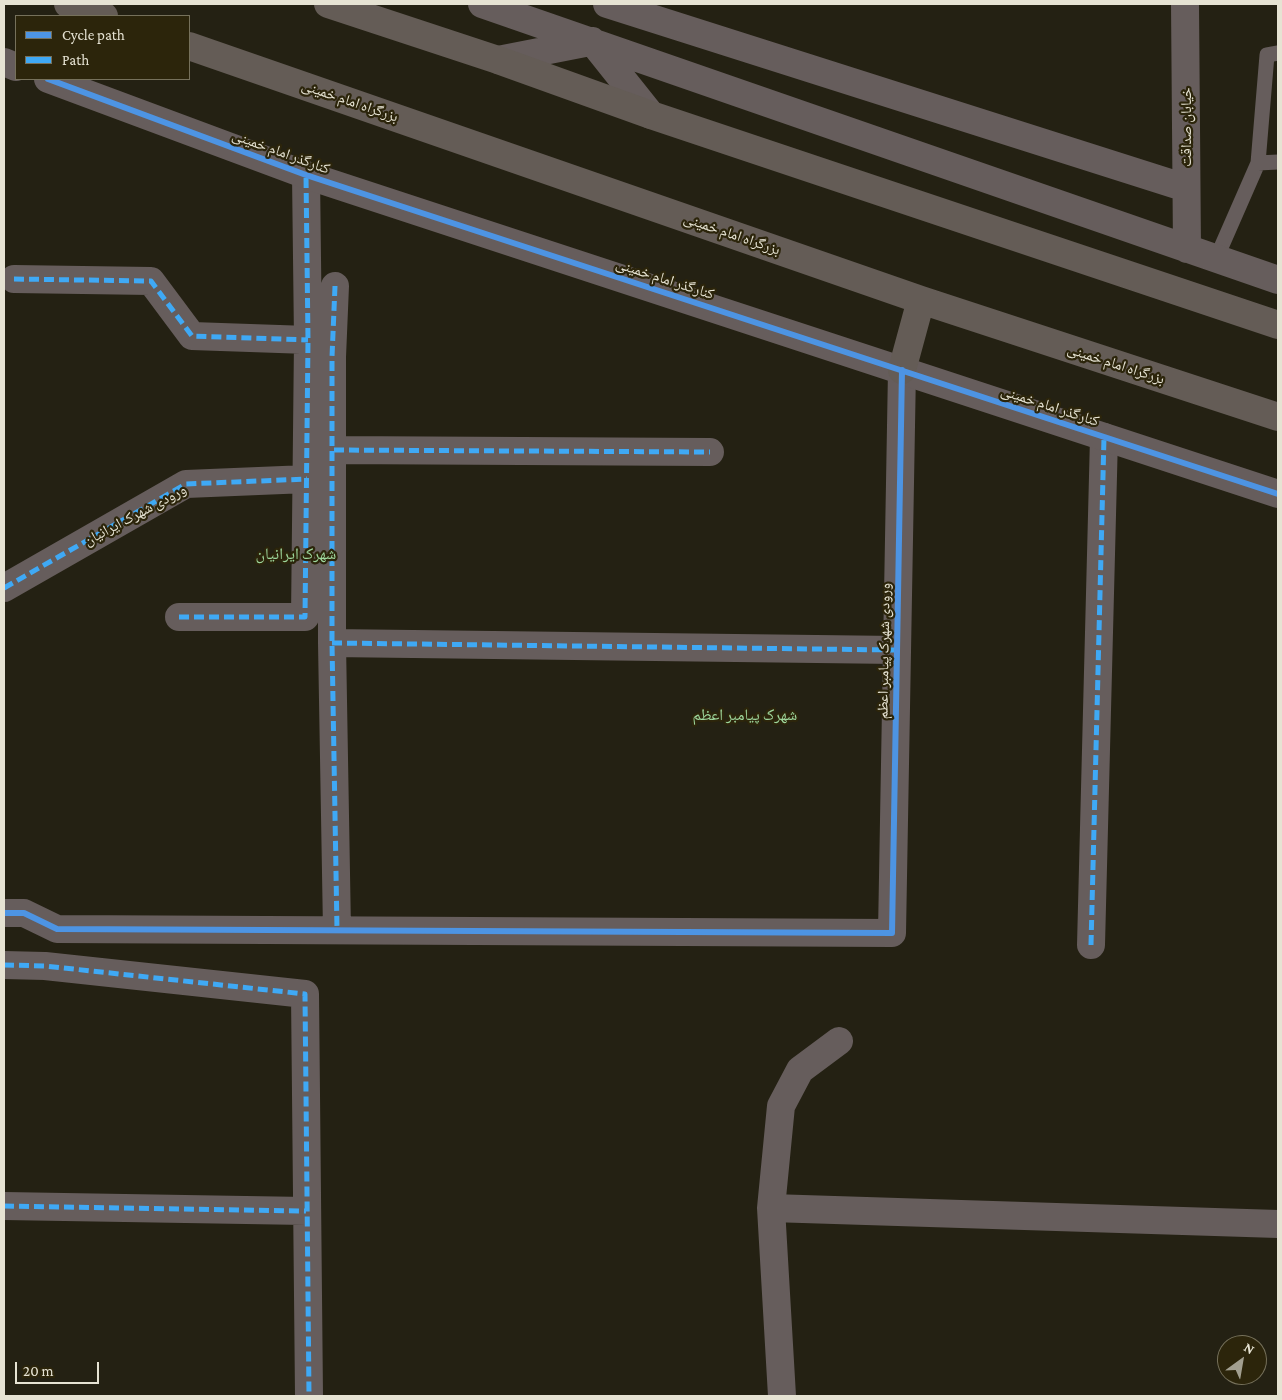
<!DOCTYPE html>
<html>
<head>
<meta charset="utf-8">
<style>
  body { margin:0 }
  #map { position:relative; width:1282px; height:1400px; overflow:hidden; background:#242113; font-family:"Crimson Pro",serif }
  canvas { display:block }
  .frame { position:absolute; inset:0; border:5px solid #e6e3d3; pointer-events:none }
  .legend { position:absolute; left:15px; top:15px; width:175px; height:65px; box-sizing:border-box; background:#2c250b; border:1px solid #76715b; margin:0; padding:6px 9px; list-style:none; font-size:15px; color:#e6e3d3 }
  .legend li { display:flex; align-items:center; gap:10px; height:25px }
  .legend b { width:25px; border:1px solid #76715b }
  .north { position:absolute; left:1217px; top:1335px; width:50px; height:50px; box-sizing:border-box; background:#2c250b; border:1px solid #76715b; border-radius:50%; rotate:32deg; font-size:14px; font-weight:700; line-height:20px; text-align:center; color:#e6e3d3 }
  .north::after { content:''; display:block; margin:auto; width:18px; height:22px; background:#a29f90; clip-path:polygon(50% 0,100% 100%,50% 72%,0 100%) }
  .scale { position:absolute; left:15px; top:1362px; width:84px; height:22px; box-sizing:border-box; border:2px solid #e6e3d3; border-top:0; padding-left:6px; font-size:15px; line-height:18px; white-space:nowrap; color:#e6e3d3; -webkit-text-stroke:4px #2c250b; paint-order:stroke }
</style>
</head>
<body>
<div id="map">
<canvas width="1282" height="1400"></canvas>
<div class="frame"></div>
<ul class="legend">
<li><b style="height:6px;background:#4d94e3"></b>Cycle path</li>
<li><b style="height:6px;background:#3fa9f5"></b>Path</li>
</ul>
<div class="north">N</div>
<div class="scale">20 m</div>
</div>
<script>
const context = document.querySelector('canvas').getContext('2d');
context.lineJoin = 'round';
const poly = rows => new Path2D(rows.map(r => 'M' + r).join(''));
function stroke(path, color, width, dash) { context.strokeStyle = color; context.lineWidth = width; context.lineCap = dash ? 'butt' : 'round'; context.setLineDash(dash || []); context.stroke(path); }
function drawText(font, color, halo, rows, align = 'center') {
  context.font = font + ' "Crimson Pro","Noto Naskh Arabic",serif'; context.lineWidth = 4.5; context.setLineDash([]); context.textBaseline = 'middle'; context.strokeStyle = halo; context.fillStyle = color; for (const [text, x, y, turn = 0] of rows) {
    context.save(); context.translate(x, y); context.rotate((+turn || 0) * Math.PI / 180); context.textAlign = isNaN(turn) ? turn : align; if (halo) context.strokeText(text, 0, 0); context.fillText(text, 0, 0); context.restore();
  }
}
stroke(poly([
  [1258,163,1267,55,1278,53],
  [1216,259,1258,163,1278,162]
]), '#665d5c', 15);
stroke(poly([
  [482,4,1278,280],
  [607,4,1186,188],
  [1185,4,1187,249],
  [592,41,651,115],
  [498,60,590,42],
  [14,279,151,281,192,336,308,340],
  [335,286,332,357,332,643,337,930],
  [334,450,710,452],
  [4,588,186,484,307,479],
  [179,617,305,617,308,340,306,175],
  [332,643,897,650],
  [4,913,24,913,57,929,892,933,902,370],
  [1091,945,1104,437],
  [4,965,45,966,305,994,309,1396],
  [4,1206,306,1211],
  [771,1208,1278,1224],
  [782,1396,771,1208,781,1106,800,1070,839,1041]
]), '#665d5c', 28);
stroke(poly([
  [4,62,16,67],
  [48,79,306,175,1278,494]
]), '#665d5c', 28);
stroke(poly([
  [68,4,104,16],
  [328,4,498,60,651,115,1278,325],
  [189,46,921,300,1278,417],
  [902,370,921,300]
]), '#645c56', 28);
stroke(poly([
  [14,279,151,281,192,336,308,340],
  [335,286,332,357,332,643,337,930],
  [334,450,710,452],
  [4,588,186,484,307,479],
  [179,617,305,617,308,340,306,175],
  [332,643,897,650],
  [1091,945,1104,437],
  [4,965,45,966,305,994,309,1396],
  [4,1206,306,1211]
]), '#3fa9f5', 5, [10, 5]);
stroke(poly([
  [48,79,306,175,1278,494],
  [4,913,24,913,57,929,892,933,902,370]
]), '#4d94e3', 6);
drawText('15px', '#e6e3d3', '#2c250b', [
  ["بزرگراه امام خمینی",350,101,19],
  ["خیابان صداقت",1186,127,-90],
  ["کنارگذر امام خمینی",281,152,20],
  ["بزرگراه امام خمینی",732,234,19],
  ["کنارگذر امام خمینی",665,279,18],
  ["بزرگراه امام خمینی",1116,364,18],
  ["کنارگذر امام خمینی",1050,406,18],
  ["ورودی شهرک ایرانیان",135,515,-28],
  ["ورودی شهرک پیامبر اعظم",884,651,-89]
]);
drawText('16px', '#9ed79c', '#2c250b', [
  ["شهرک ایرانیان",296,554],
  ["شهرک پیامبر اعظم",745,715]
]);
</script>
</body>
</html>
